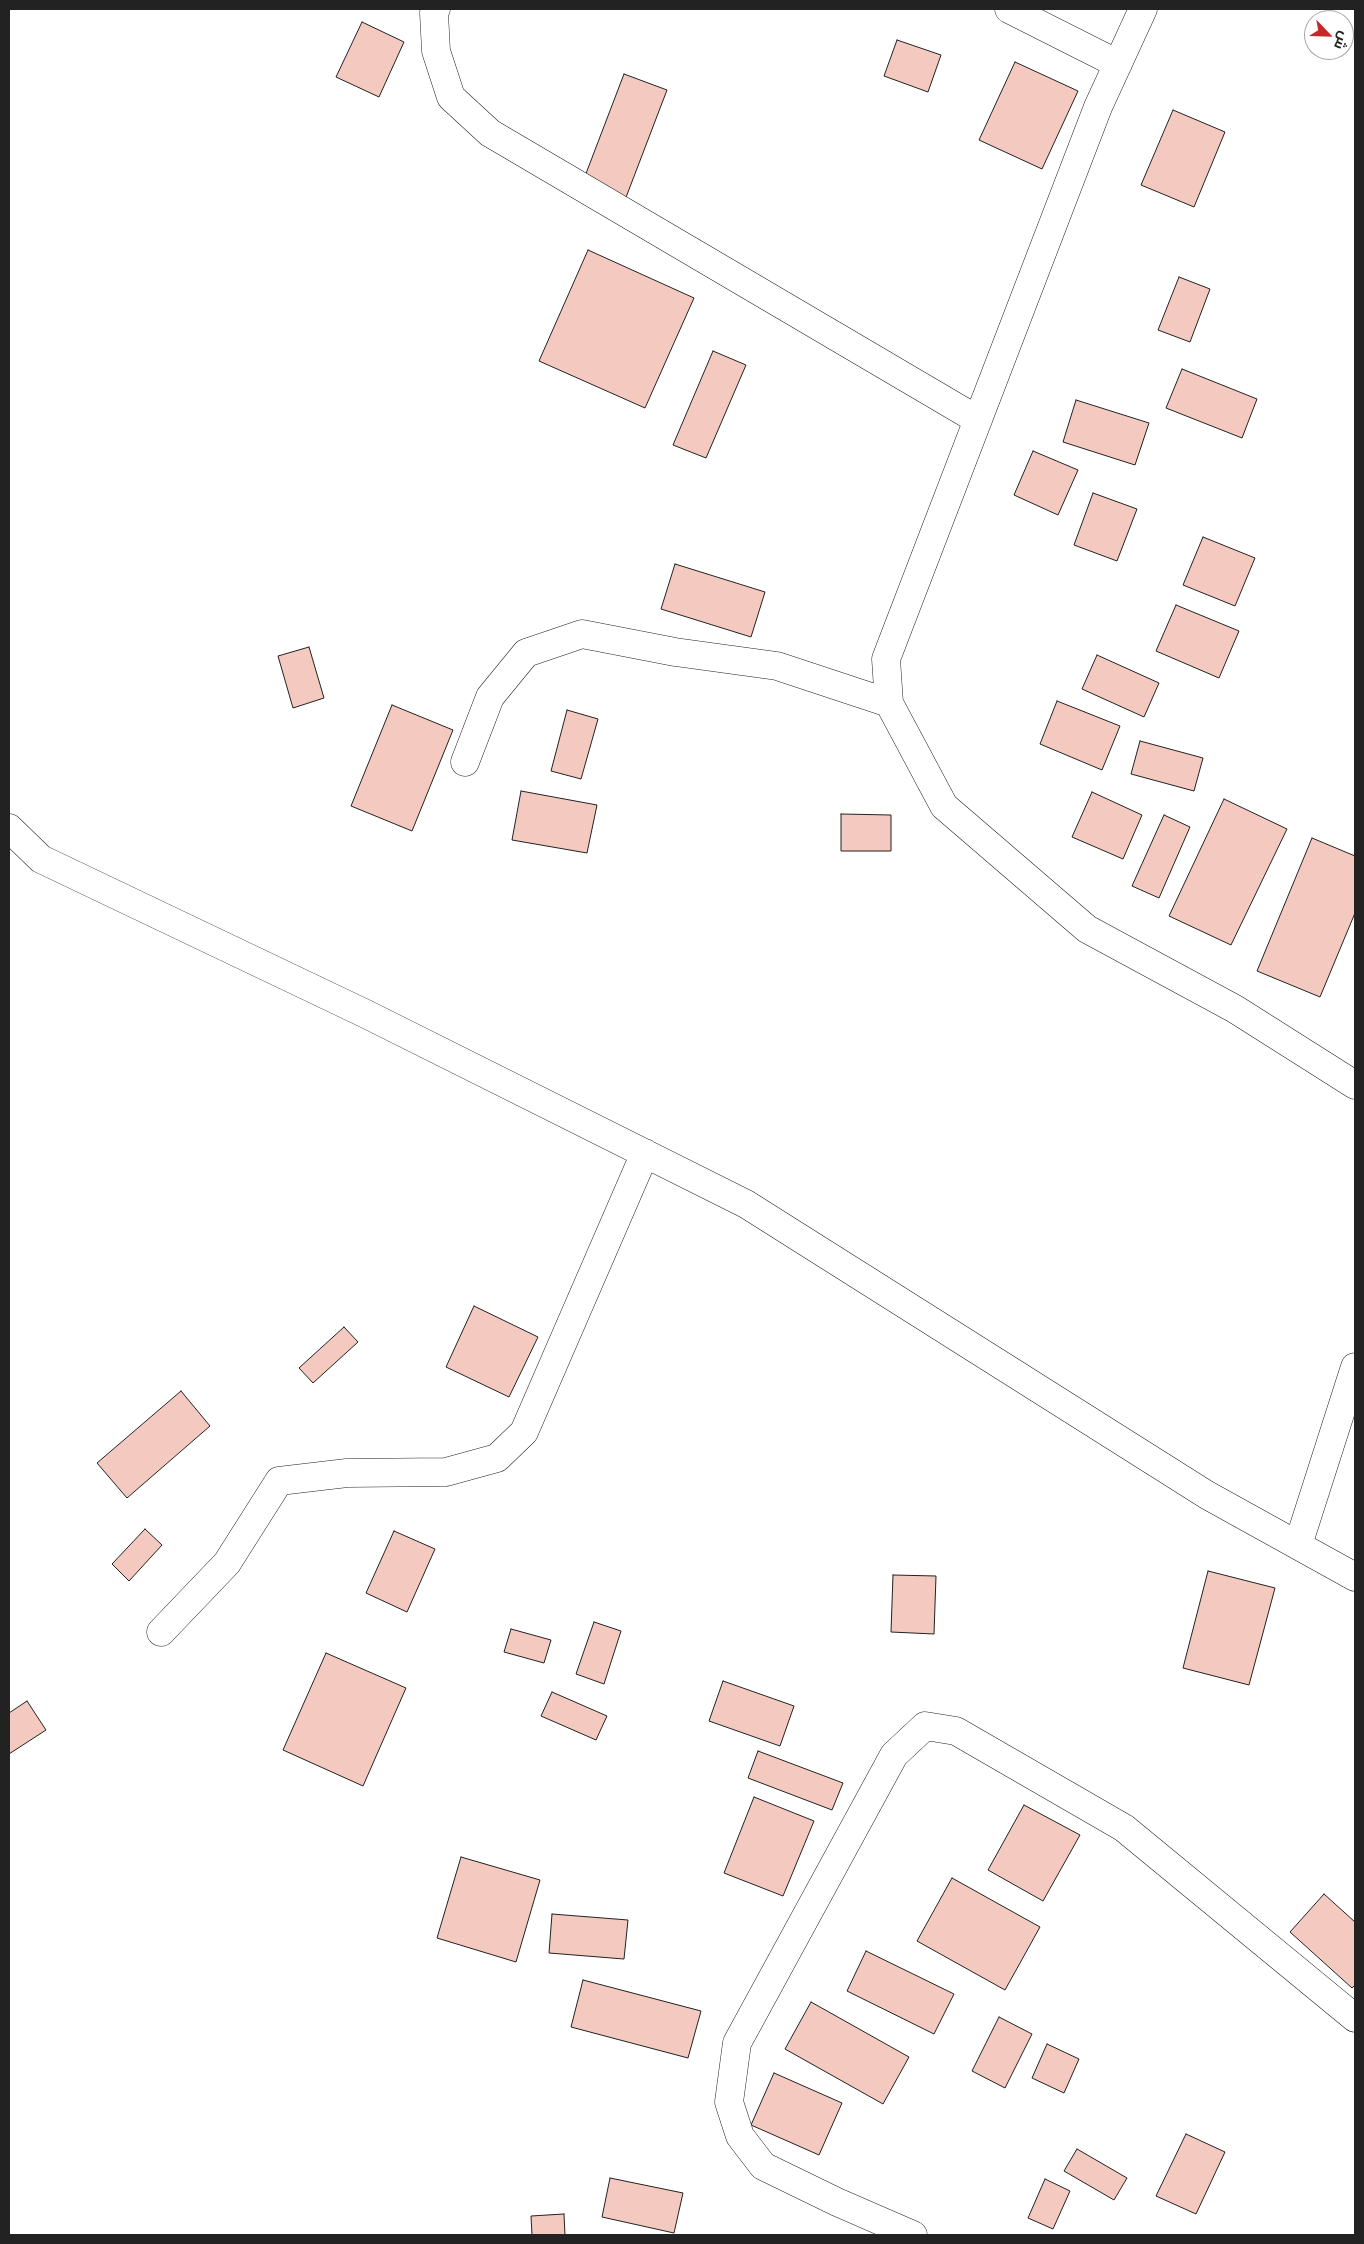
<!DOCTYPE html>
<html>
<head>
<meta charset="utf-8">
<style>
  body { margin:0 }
  #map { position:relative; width:1364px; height:2244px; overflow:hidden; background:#fff; font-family:Roboto,Cairo,sans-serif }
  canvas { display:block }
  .frame { position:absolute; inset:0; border:10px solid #222; pointer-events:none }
  .north { position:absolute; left:1304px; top:10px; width:50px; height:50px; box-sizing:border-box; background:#fff; border:1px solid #a7a7a7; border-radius:50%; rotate:114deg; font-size:14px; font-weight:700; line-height:20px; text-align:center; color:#222 }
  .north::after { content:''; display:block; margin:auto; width:18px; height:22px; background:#c62828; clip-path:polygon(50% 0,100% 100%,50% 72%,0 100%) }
</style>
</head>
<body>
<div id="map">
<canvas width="1364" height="2244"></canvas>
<div class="frame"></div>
<div class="north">ش</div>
</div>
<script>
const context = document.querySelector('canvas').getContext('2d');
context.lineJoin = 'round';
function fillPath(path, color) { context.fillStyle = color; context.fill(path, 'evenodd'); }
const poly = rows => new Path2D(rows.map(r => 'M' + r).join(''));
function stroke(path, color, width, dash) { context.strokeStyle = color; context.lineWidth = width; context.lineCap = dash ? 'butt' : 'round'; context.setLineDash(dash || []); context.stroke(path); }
const building = poly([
  [362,22,404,42,379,97,336,77,362,22],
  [897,40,941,55,928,92,884,76,897,40],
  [1015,62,1078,91,1042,169,979,140,1015,62],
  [624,74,667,90,625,200,582,184,624,74],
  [1173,110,1225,132,1194,207,1141,185,1173,110],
  [588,250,694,298,645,408,539,361,588,250],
  [1179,277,1210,289,1190,342,1158,330,1179,277],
  [713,351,746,365,706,458,673,445,713,351],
  [1182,369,1257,399,1242,438,1166,408,1182,369],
  [1076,400,1149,423,1135,465,1063,442,1076,400],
  [1033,451,1078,470,1058,515,1014,495,1033,451],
  [1093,493,1137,509,1117,561,1074,545,1093,493],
  [1203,537,1255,558,1235,606,1183,585,1203,537],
  [675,564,765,592,751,637,661,609,675,564],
  [1176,605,1239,631,1219,678,1156,651,1176,605],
  [309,647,324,698,293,708,278,656,309,647],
  [1097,655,1159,683,1144,717,1082,689,1097,655],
  [1057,701,1120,726,1102,770,1040,744,1057,701],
  [392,705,453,730,412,831,351,806,392,705],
  [567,710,598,719,581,779,551,771,567,710],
  [1140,741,1203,758,1194,791,1131,774,1140,741],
  [521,791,597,805,587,853,512,840,521,791],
  [1092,792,1142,815,1123,859,1072,837,1092,792],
  [1224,799,1287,829,1231,945,1169,916,1224,799],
  [841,814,891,815,891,851,841,851,841,814],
  [1164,815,1190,827,1159,898,1132,886,1164,815],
  [1312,838,1355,856,1355,913,1320,997,1257,971,1312,838],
  [474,1306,538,1337,509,1397,446,1367,474,1306],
  [344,1327,358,1342,313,1383,299,1368,344,1327],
  [181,1391,210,1426,127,1498,97,1463,181,1391],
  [145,1529,162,1545,129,1581,112,1564,145,1529],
  [394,1531,435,1549,407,1612,366,1593,394,1531],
  [1208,1571,1275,1588,1249,1685,1183,1668,1208,1571],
  [893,1575,936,1576,934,1634,891,1632,893,1575],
  [594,1622,621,1631,604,1684,576,1674,594,1622],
  [511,1629,551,1640,544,1663,504,1652,511,1629],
  [326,1653,406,1688,363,1786,283,1750,326,1653],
  [723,1681,794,1706,780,1746,709,1721,723,1681],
  [552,1692,607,1716,596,1740,541,1716,552,1692],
  [27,1701,46,1730,9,1754,9,1713,27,1701],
  [758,1751,843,1783,832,1810,748,1778,758,1751],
  [754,1797,814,1821,783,1896,724,1873,754,1797],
  [1024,1805,1080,1835,1043,1901,988,1870,1024,1805],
  [461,1857,540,1880,516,1962,437,1938,461,1857],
  [952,1878,1040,1927,1005,1990,917,1941,952,1878],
  [1324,1894,1355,1922,1355,1985,1352,1988,1290,1932,1324,1894],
  [552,1914,628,1920,624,1959,549,1953,552,1914],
  [866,1951,954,1994,934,2034,847,1991,866,1951],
  [583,1980,701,2011,688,2058,571,2027,583,1980],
  [811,2002,909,2057,883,2104,785,2049,811,2002],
  [999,2017,1032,2034,1005,2088,972,2071,999,2017],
  [1047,2044,1079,2059,1064,2093,1032,2078,1047,2044],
  [774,2073,842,2103,819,2155,751,2125,774,2073],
  [1186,2134,1225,2152,1196,2214,1156,2196,1186,2134],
  [1077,2149,1127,2178,1114,2200,1064,2171,1077,2149],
  [610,2178,683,2193,674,2233,602,2217,610,2178],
  [1045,2179,1070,2191,1053,2229,1028,2218,1045,2179],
  [564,2214,565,2235,532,2235,531,2216,564,2214]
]);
fillPath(building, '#f3c9c0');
stroke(building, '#222', 1);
const minor = poly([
  [436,9,434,13,436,51,451,97,490,133,978,420],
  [1009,9,1118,64],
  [1143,9,1098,107,886,659,889,703,944,806,1087,929,1235,1009,1355,1085],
  [465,762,490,697,526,653,582,634,675,652,777,666,889,703],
  [9,828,41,859,366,1014,746,1204,1207,1495,1355,1577],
  [1298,1545,1355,1367],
  [161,1632,227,1563,279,1481,347,1473,446,1472,497,1458,524,1432,645,1153],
  [913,2235,837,2202,763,2166,740,2136,729,2102,737,2043,894,1755,925,1726,956,1731,1124,1828,1355,2018]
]);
stroke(minor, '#222', 29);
stroke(minor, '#fff', 28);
</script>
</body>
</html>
